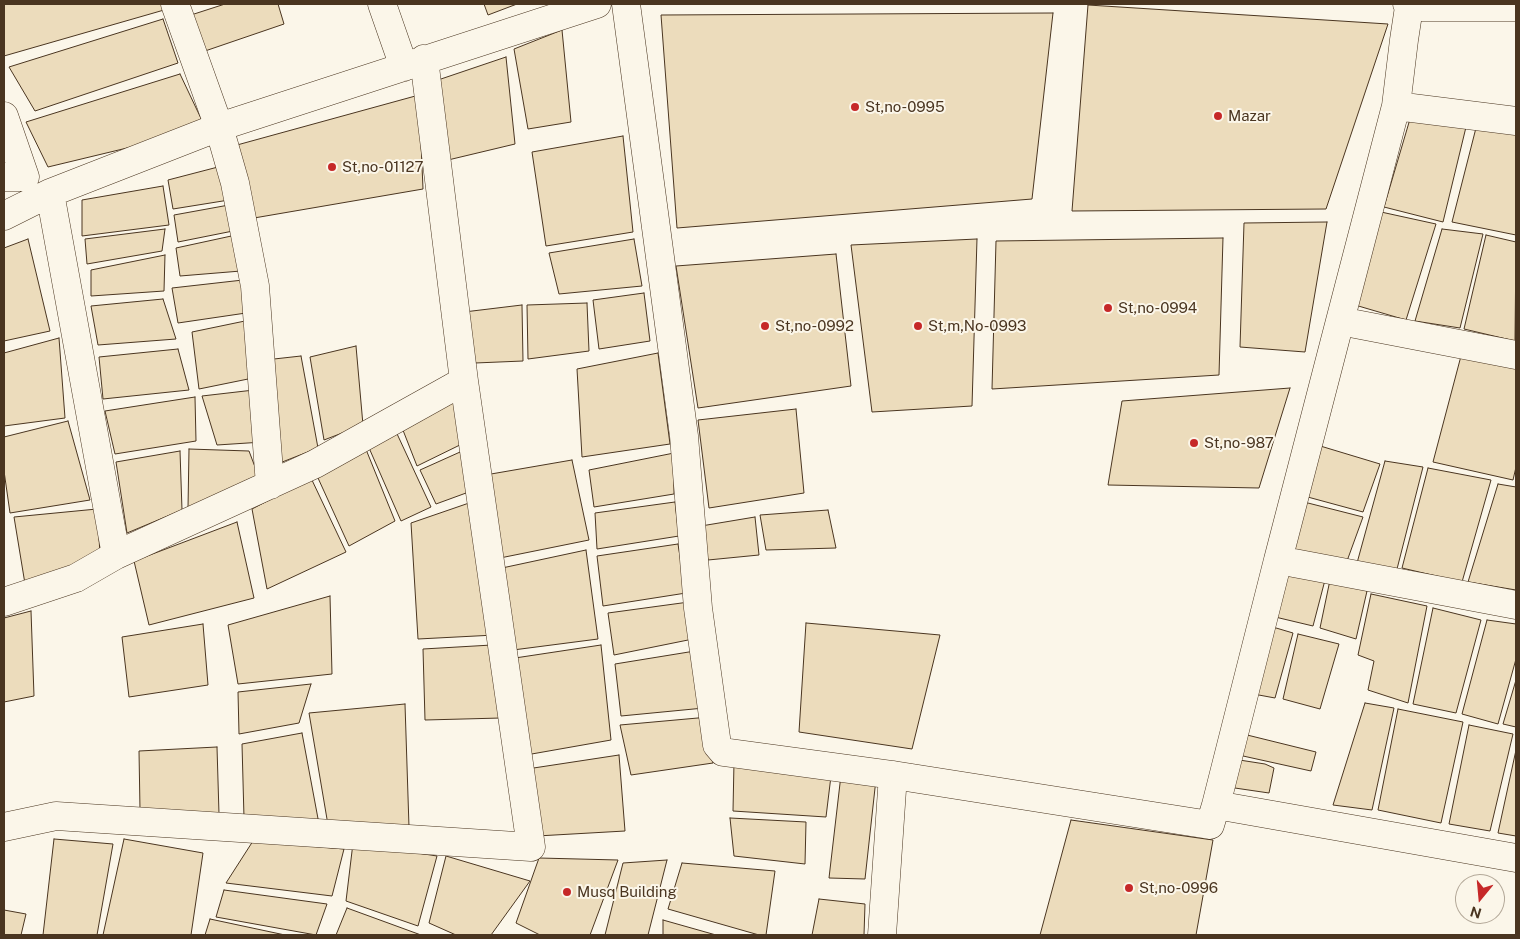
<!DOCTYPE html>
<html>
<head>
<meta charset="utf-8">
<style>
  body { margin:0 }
  #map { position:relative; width:1520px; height:939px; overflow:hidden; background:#fbf6e9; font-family:"Public Sans",sans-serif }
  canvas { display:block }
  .frame { position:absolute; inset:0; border:5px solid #4a3520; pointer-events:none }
  .north { position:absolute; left:1455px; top:874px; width:50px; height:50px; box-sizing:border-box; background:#fbf6e9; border:1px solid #b4a999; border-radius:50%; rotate:197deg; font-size:14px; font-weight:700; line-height:20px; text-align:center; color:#4a3520 }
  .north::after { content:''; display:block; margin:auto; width:18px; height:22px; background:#c62828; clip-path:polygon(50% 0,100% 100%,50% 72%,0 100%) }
</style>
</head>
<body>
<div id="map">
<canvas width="1520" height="939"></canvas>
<div class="frame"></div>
<div class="north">N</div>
</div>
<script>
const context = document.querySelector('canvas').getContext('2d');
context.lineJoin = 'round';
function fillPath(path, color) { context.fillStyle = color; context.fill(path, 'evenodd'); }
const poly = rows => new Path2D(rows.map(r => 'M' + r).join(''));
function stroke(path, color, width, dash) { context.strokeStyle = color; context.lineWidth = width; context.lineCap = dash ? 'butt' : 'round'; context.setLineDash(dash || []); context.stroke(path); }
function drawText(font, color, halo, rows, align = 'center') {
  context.font = font + ' "Public Sans",sans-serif'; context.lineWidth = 4; context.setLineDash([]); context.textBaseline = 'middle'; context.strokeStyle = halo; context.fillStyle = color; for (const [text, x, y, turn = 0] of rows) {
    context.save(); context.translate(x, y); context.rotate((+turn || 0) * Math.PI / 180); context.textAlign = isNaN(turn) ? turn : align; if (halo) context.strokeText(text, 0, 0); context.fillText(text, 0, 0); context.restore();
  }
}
const building = poly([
  [4,4,162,4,164,10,4,56,4,4],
  [225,4,278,4,284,24,205,51,191,15,225,4],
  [484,4,517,4,488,15,484,4],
  [1088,5,1388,24,1326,209,1072,211,1088,5],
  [1053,13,1032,199,677,228,661,15,1053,13],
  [163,19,178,63,35,111,9,67,163,19],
  [562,30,571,122,528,129,514,49,562,30],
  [506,57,515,144,448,160,435,81,506,57],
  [180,74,206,129,48,167,26,122,180,74],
  [419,95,423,189,254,218,237,145,419,95],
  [1410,119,1466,127,1443,222,1384,207,1410,119],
  [1477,124,1516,130,1516,235,1452,222,1477,124],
  [623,136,633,232,546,246,532,152,623,136],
  [218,167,229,200,173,209,168,180,218,167],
  [163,186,169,225,82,236,82,200,163,186],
  [229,205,233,231,178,242,174,215,229,205],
  [1381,212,1436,224,1406,320,1355,305,1381,212],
  [1327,222,1305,352,1240,347,1244,223,1327,222],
  [165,229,162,251,87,264,85,239,165,229],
  [1442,229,1483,234,1460,328,1415,321,1442,229],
  [236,235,241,271,180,276,176,248,236,235],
  [1486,235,1516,242,1515,341,1464,329,1486,235],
  [1223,238,1219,375,992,389,996,241,1223,238],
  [28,239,50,331,4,341,4,248,28,239],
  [634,239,642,286,559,294,549,253,634,239],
  [977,239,972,406,872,412,851,245,977,239],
  [836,254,851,386,698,408,676,266,836,254],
  [165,255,164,291,91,296,91,270,165,255],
  [243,280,246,313,178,323,172,288,243,280],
  [644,293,650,341,599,349,593,300,644,293],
  [163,299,176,339,98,345,91,306,163,299],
  [587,303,589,351,528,359,527,305,587,303],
  [522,305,523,361,475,363,464,312,522,305],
  [245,321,253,378,199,389,192,332,245,321],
  [59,338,65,418,4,426,4,353,59,338],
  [356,346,363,425,324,440,310,357,356,346],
  [178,349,189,390,103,399,99,357,178,349],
  [658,353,670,444,582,457,577,369,658,353],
  [301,356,318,448,272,466,265,360,301,356],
  [1461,356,1516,368,1516,467,1513,480,1433,462,1461,356],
  [1290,388,1259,488,1108,485,1122,401,1290,388],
  [254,390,263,442,217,445,202,396,254,390],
  [457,390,466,442,417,466,399,420,457,390],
  [195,397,196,441,115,454,105,411,195,397],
  [796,409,804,493,709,508,698,420,796,409],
  [68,421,90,500,10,513,4,471,4,437,68,421],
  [392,423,431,507,401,521,366,441,392,423],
  [1317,445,1380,464,1363,512,1304,496,1317,445],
  [365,447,395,521,349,546,318,478,365,447],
  [469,448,477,489,436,504,420,470,469,448],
  [189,449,249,451,258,475,188,508,189,449],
  [180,451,182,510,127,533,116,462,180,451],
  [674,453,674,494,594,507,589,470,674,453],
  [572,460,589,540,500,558,491,474,572,460],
  [1385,461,1423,467,1397,569,1357,563,1385,461],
  [1428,468,1491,480,1462,582,1402,568,1428,468],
  [311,478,346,552,267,589,252,509,311,478],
  [1498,484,1516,487,1516,590,1468,582,1498,484],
  [472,502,495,635,418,639,411,523,472,502],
  [675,502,679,536,597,549,595,513,675,502],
  [1304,502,1363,517,1347,561,1292,549,1304,502],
  [97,509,100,553,26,590,14,517,97,509],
  [828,510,836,548,766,550,760,515,828,510],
  [755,517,759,555,708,560,701,526,755,517],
  [237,522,254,598,149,625,134,561,237,522],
  [678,544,686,593,603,606,597,556,678,544],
  [586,550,598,639,513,650,502,568,586,550],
  [1282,568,1325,580,1313,626,1271,616,1282,568],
  [1330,580,1367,591,1356,639,1320,628,1330,580],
  [1371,594,1427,606,1408,703,1368,690,1374,661,1358,655,1371,594],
  [330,596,332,674,238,684,228,625,330,596],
  [689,602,693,639,614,655,608,613,689,602],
  [1433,608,1481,620,1456,713,1413,704,1433,608],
  [31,611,34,696,4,702,4,618,31,611],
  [1487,620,1516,624,1516,659,1498,724,1462,714,1487,620],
  [806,623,940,635,912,749,799,732,806,623],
  [203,624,208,685,129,697,122,637,203,624],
  [1266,625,1293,633,1275,698,1248,693,1266,625],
  [1298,634,1339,644,1320,709,1283,699,1298,634],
  [492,645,501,718,425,720,423,649,492,645],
  [601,645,611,740,526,755,515,658,601,645],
  [695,651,704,708,621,716,615,664,695,651],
  [1516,680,1516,727,1503,724,1516,680],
  [311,684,299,723,239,734,238,692,311,684],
  [1365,703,1394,708,1372,810,1333,805,1365,703],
  [405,704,409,827,328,825,309,713,405,704],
  [1398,709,1463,722,1441,823,1378,810,1398,709],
  [709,717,713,763,631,775,620,725,709,717],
  [1469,725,1513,734,1490,831,1449,824,1469,725],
  [302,733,319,824,244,818,242,744,302,733],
  [1239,733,1316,752,1311,771,1234,754,1239,733],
  [217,747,219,814,140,810,139,751,217,747],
  [1516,750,1516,836,1498,833,1516,750],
  [619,755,625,831,537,836,527,769,619,755],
  [1233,759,1265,764,1274,768,1269,793,1228,787,1233,759],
  [734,762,831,776,826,817,733,811,734,762],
  [841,775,876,779,865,879,829,878,841,775],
  [730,818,806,822,805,864,734,856,730,818],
  [1071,820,1213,840,1196,935,1040,935,1071,820],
  [54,839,113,844,97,935,43,935,54,839],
  [124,839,203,853,191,935,103,935,124,839],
  [253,841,344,849,332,896,226,883,253,841],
  [353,843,437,856,418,926,346,901,353,843],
  [446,856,530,881,491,935,456,935,429,923,446,856],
  [539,858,618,860,590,935,540,935,516,923,539,858],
  [667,860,648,935,605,935,623,863,667,860],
  [682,863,775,871,766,935,759,935,668,909,682,863],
  [224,890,327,904,316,935,216,917,224,890],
  [819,899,865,904,864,935,812,935,819,899],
  [347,908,421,935,336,935,347,908],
  [4,910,26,914,21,935,4,935,4,910],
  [210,919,285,935,205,935,210,919],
  [663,920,716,935,663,935,663,920]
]);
fillPath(building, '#ecdcbc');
stroke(building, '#4a3520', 1);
const street = poly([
  [175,4,219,127,235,183,255,286,270,485],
  [382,4,404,67],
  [626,4,684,436,698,608,717,745,723,752,893,775,1210,825,1216,805],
  [1409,7,1516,7],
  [1396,106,1404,40,1409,7,1407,4],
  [4,116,25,177,4,177],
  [50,193,116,555],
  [4,216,50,193,219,127,597,4],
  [1340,321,1396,106,1516,121],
  [1278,560,1340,321,1516,355],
  [4,602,76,578,116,555,315,464,464,381],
  [1516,605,1278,560,1216,805,1516,858],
  [4,827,56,816,531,847,464,381,424,59],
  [882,935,893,775]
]);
stroke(street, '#4a3520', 29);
stroke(street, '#fbf6e9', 28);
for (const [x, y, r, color] of [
  [855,107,5,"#c62828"],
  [1218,116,5,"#c62828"],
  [332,167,5,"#c62828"],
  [1108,308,5,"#c62828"],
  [765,326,5,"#c62828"],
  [918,326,5,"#c62828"],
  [1194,443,5,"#c62828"],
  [1129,888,5,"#c62828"],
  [567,892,5,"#c62828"]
]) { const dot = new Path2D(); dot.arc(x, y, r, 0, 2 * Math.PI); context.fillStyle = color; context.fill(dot); stroke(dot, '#fbf6e9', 2); }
drawText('15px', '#4a3520', '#fbf6e9', [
  ["St,no-0995",865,107],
  ["Mazar",1228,116],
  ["St,no-01127",342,167],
  ["St,no-0994",1118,308],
  ["St,no-0992",775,326],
  ["St,m,No-0993",928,326],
  ["St,no-987",1204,443],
  ["St,no-0996",1139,888],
  ["Musq Building",577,892]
], 'left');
</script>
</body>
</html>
